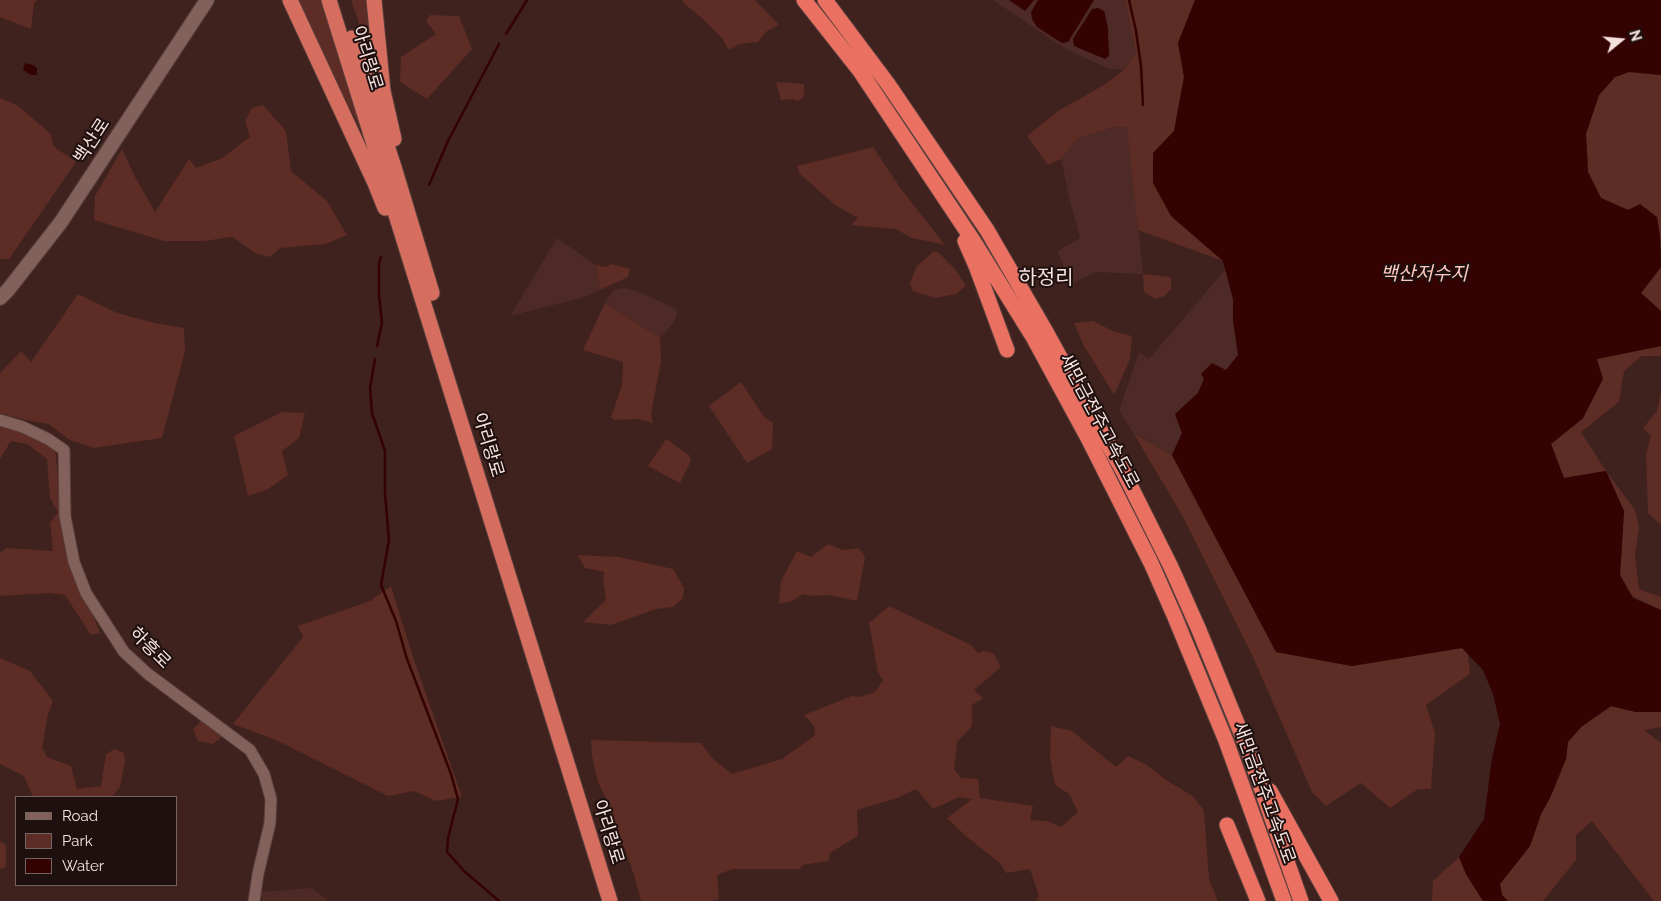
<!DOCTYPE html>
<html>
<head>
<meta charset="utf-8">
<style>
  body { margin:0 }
  #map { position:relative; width:1661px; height:901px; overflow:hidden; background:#3f221e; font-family:Raleway,sans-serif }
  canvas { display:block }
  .legend { position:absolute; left:15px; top:796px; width:162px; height:90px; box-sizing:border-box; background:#1d100e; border:1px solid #746461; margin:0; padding:6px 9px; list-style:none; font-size:15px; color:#f6e1de }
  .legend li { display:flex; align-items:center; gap:10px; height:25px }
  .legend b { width:25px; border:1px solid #746461 }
  .north { position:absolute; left:1596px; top:15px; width:50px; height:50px; -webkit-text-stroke:4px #1d100e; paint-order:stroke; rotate:73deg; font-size:14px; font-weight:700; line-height:20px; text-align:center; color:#f6e1de }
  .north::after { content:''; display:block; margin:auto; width:18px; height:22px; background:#f6e1de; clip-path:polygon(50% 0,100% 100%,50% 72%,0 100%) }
</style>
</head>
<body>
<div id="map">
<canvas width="1661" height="901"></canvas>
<ul class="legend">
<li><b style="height:6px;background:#83615b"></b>Road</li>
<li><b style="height:14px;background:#5c2c25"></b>Park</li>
<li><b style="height:14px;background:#330201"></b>Water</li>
</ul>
<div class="north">N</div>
</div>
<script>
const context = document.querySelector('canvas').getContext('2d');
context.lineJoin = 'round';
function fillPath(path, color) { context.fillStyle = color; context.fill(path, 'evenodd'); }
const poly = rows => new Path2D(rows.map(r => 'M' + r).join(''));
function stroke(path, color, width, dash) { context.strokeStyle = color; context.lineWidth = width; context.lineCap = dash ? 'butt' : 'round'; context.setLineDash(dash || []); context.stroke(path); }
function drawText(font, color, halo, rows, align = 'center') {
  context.font = font + ' Raleway,"Noto Sans KR",sans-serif'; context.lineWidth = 4; context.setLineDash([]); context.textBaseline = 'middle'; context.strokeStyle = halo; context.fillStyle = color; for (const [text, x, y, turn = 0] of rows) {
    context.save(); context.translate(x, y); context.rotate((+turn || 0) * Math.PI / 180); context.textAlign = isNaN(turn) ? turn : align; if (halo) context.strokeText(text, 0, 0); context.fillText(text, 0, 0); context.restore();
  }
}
fillPath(poly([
  [993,0,1124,0,1126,5,1136,52,1124,70,1107,68,1064,48],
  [1128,126,1143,274,1095,272,1070,285,1058,251,1080,238,1070,201,1061,159,1077,139,1114,127],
  [557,238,596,265,600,290,585,297,510,316],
  [1226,269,1233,296,1233,320,1238,355,1226,370,1204,379,1198,393,1176,414,1182,433,1172,455,1134,434,1119,411,1139,352,1149,359],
  [624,288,640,292,678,310,675,321,660,338,605,303,613,290],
  [312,888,328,901,263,901,260,892]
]), '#4d2a25');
fillPath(poly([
  [0,0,37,0,34,3,31,29,0,17],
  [295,0,321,0,369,146],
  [351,0,369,0,376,73],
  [683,0,755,0,779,25,767,31,758,42,740,44,729,50,722,38,703,19,682,2],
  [1124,0,1195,0,1178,43,1184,77,1174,131,1153,153,1171,216,1223,261,1138,230,1127,127,1114,127,1077,139,1061,159,1048,165,1027,136,1058,111,1104,85,1124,70,1136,52,1126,5],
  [430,15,459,16,472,49,427,99,400,82,401,57,436,34,426,21],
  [1628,72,1661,75,1661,258,1660,236,1628,210,1601,198,1588,172,1586,133,1599,95,1615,77],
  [776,82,804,84,804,96,798,101,791,99,781,100],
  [0,98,17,105,51,134,53,146,76,162,9,259,0,259],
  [263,105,286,131,291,171,327,201,347,235,326,244,280,248,270,257,257,254,232,237,204,241,164,241,94,220,95,196,122,149,134,175,155,212,189,159,196,168,222,158,250,137,245,121,252,108],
  [873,147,901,189,945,245,912,238,896,229,851,225,858,218,835,205,800,174,797,166],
  [934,251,939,253,956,270,966,286,956,294,935,298,913,291,910,283,917,266],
  [612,264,630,269,628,277,600,290,596,265,606,267],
  [1661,267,1661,311,1641,293],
  [1143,274,1171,277,1171,289,1165,296,1155,299,1144,292],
  [78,294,117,313,155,323,184,328,185,351,162,438,93,448,68,439,49,424,25,420,0,413,0,373,21,351,31,362],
  [605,303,660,338,661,362,651,414,653,423,639,419,614,420,611,417,622,385,623,362,583,350],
  [1093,321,1115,332,1132,336,1130,359,1114,395,1083,344,1074,323],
  [1661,346,1661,356,1642,356,1624,371,1619,402,1581,432,1606,471,1635,510,1639,528,1635,556,1639,589,1661,597,1661,610,1632,596,1620,575,1624,511,1606,471,1564,478,1551,444,1584,418,1597,359],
  [741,382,764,417,773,423,772,449,747,463,709,406],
  [1661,392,1661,525,1648,513,1646,454,1651,436,1643,428,1657,411],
  [282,412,305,413,299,438,282,451,288,475,268,489,248,496,234,436],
  [0,425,22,431,55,447,65,548,80,591,91,610,100,633,91,635,65,595,49,593,0,596,0,553,6,548,53,551,50,523,58,512,50,498,47,459,27,444,11,441,0,459],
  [1134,434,1172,455,1276,652,1352,666,1462,648,1468,654,1470,674,1426,705,1435,733,1431,789,1418,789,1390,808,1361,783,1326,806,1312,792,1253,657,1183,517],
  [666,439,689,455,691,461,680,483,648,466],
  [828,544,843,550,859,548,865,557,857,601,829,595,812,596,803,594,792,601,779,604,781,581,797,551,811,557],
  [578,555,619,557,673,569,684,588,683,598,673,607,656,609,611,625,583,622,606,600,603,579,604,572,585,568],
  [391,586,412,654,462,797,436,801,414,791,388,796,278,741,233,724,303,637,298,626,370,601],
  [889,606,971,645,978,653,984,651,994,654,1001,667,974,690,983,698,972,705,972,726,957,742,954,769,961,778,978,779,980,798,1033,806,1030,820,1047,821,1061,827,1078,812,1069,794,1055,785,1050,758,1051,726,1072,731,1116,767,1128,756,1147,765,1169,782,1193,796,1204,811,1209,879,1218,901,1036,901,1039,896,1030,869,1006,873,1000,863,968,838,947,818,972,799,959,797,933,809,916,789,897,798,857,810,858,836,830,853,829,861,803,865,800,869,733,869,717,875,719,899,711,901,641,901,634,875,608,803,598,782,592,756,591,740,701,743,712,758,732,774,782,759,814,736,815,727,804,715,852,696,860,697,875,692,883,680,878,673,869,623],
  [0,658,30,671,53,701,48,714,42,748,47,757,71,766,77,789,101,786,106,754,115,749,124,753,125,761,120,787,112,797,33,797,24,776,0,764],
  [1611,706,1636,712,1661,712,1661,727,1644,730,1661,743,1661,901,1654,901,1592,821,1576,835,1576,860,1543,901,1508,901,1502,895,1500,884,1530,846,1541,814,1550,798,1566,759,1568,742,1581,727],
  [201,721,223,736,213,744,198,741,193,729],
  [0,841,6,845,6,867,0,869],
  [1459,857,1466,874,1483,901,1432,901,1433,881]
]), '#5c2c25');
fillPath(poly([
  [1009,0,1034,0,1025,11],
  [1038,0,1094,0,1068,42,1062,43,1037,27,1032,19,1031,12],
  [1195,0,1661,0,1661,75,1629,72,1615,77,1599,95,1586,134,1588,172,1601,198,1628,210,1640,204,1657,217,1660,236,1661,267,1641,293,1661,311,1661,346,1597,359,1603,379,1583,418,1551,444,1564,478,1606,471,1624,511,1620,575,1633,598,1661,610,1661,712,1636,712,1611,706,1581,727,1568,742,1566,759,1550,798,1541,814,1530,846,1500,884,1502,895,1508,901,1483,901,1466,874,1459,857,1484,819,1492,758,1500,724,1493,694,1483,670,1462,648,1352,666,1276,652,1172,455,1182,433,1175,414,1198,393,1204,379,1201,374,1212,363,1226,370,1238,355,1233,320,1233,299,1223,261,1171,216,1153,183,1153,153,1174,131,1184,77,1178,43],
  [1098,8,1104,11,1105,14,1108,29,1109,56,1105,59,1074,46,1073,39,1092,9],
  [25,63,33,65,37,68,37,75,31,75,23,70]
]), '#330201');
stroke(poly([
  [1129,0,1136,31,1141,66,1143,105],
  [506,34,527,0],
  [429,185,448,141,499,44],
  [377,346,382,323,379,296,379,263,381,257],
  [375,359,370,388,372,413,385,451,385,493,389,540,381,585,396,621,407,659,451,774,458,799,448,838,447,852,464,871,499,901]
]), '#330201', 2.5);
const tertiary = poly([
  [0,420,23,427,48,439,64,450,65,516,74,562,86,593,124,652,148,674,250,750,264,774,271,799,270,823,258,874,254,901]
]);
const secondary = poly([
  [0,298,8,290,61,222,207,0]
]);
const trunk = poly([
  [290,0,375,183,385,208],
  [329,0,610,901],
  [374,0,383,91,394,139],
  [352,38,394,167,432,293]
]);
const motorway = poly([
  [804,0,860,71,974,242,1033,337,1090,442,1151,563,1174,615,1226,741,1284,901],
  [825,0,888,84,987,230,1045,330,1123,471,1171,567,1199,630,1246,745,1301,901],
  [965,241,976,266,1007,350],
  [1270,791,1331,901],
  [1227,825,1258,901]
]);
stroke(tertiary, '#573e3b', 13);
stroke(secondary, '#573e3b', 16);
stroke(trunk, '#573e3b', 17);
stroke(motorway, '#573e3b', 17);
stroke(tertiary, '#83615b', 11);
stroke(secondary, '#83615b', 14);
stroke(trunk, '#d66e60', 15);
stroke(motorway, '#ea7162', 15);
drawText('18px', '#f6e1de', '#1d100e', [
  ["아리랑로",367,58,73],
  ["백산로",92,141,-57],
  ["새만금전주고속도로",1099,421,62],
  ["아리랑로",488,445,73],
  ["하흥로",150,648,45],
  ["새만금전주고속도로",1264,793,70],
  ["아리랑로",608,832,73]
]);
drawText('italic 19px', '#ffc7be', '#1d100e', [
  ["백산저수지",1424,274]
]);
drawText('20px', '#f6e1de', '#1d100e', [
  ["하정리",1046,278]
]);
</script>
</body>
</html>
